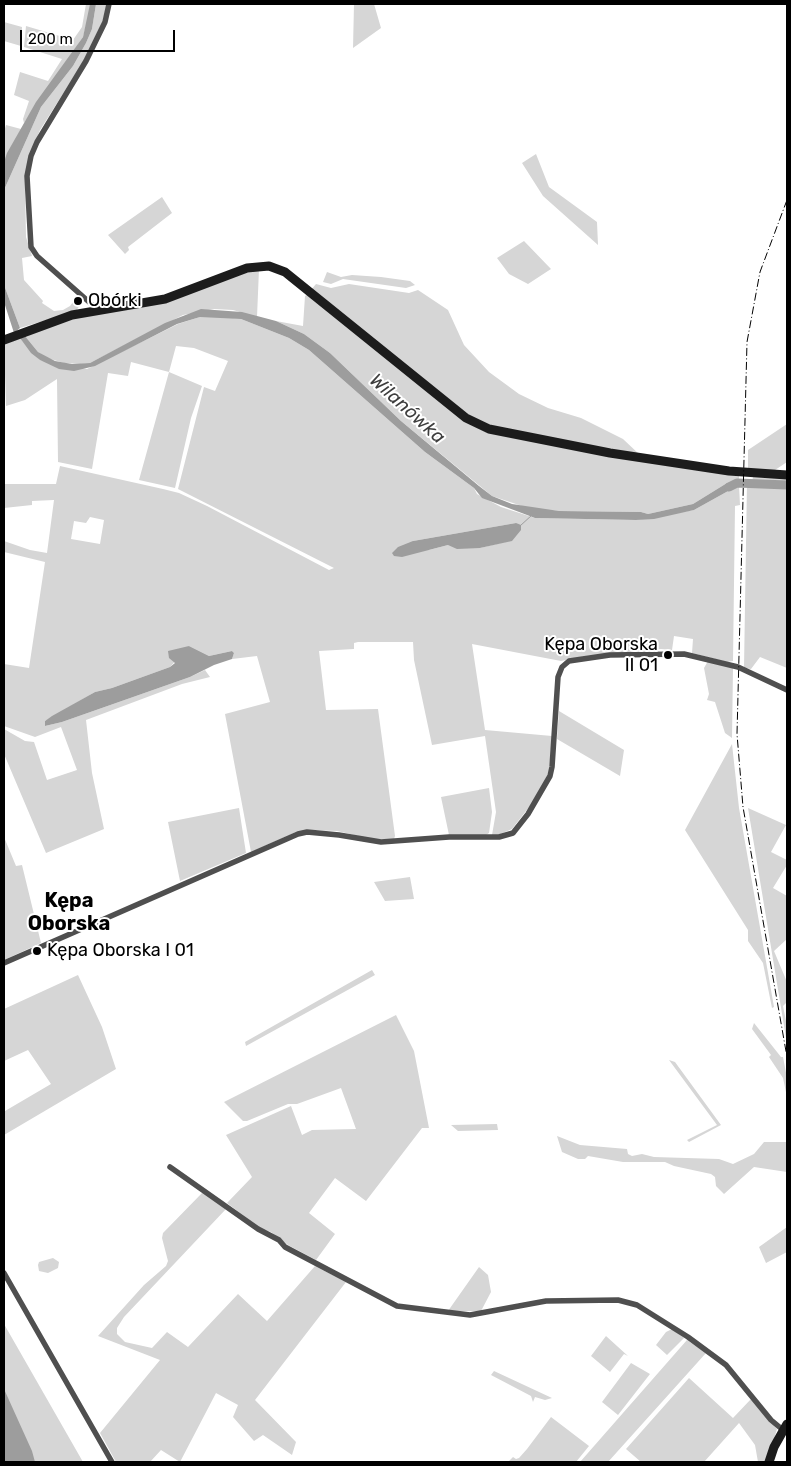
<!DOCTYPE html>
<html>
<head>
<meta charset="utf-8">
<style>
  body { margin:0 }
  #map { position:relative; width:791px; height:1466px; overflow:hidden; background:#fff; font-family:Rubik,sans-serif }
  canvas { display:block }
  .frame { position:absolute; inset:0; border:5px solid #000; pointer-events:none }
  .scale { position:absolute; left:20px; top:30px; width:155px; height:22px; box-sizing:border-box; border:2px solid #000; border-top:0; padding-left:6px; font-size:15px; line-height:18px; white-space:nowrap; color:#000; -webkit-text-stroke:4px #fff; paint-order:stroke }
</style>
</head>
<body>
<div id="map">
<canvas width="791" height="1466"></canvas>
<div class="frame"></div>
<div class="scale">200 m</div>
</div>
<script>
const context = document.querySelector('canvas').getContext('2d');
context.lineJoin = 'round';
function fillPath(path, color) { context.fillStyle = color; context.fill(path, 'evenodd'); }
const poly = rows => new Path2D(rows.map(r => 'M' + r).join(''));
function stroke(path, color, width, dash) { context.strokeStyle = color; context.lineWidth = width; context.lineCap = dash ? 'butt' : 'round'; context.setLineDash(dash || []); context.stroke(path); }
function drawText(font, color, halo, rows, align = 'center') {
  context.font = font + ' Rubik,sans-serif'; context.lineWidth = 4; context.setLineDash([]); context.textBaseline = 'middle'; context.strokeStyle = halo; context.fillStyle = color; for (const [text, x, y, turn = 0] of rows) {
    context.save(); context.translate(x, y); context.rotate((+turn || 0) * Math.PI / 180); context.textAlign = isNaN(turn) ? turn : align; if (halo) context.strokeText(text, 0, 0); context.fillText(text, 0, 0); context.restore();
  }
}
fillPath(poly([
  [86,4,90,4,90,10,83,37,24,123,23,119,29,101,14,95,20,72,48,81,62,59,24,47,26,26,73,40,82,27],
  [96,4,107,4,103,20,83,62,40,130,31,152,25,178,26,237,32,256,22,258,24,280,43,301,42,303,54,311,63,310,70,306,79,294,83,299,82,302,76,311,20,328,4,285,4,190,41,107,73,66,86,43,92,29],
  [354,4,374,4,381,28,353,48],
  [4,22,22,27,21,46,4,41],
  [6,125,21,129,4,162,4,132],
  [536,154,549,187,597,222,598,245,543,196,522,163],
  [162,197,172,213,128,247,129,250,125,254,108,235],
  [524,241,551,269,528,284,509,274,497,258],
  [259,269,257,317,233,310,214,309,183,315,90,363,80,364,64,363,47,358,38,352,25,336,68,319,114,309],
  [327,272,341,277,352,275,381,277,410,281,415,285,406,288,343,279,331,284,323,282],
  [316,284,331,288,349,284,409,293,418,290,448,310,464,345,489,372,519,394,548,408,581,418,623,439,640,455,492,427,477,421,311,290],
  [308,294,479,429,488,433,739,475,739,481,727,483,693,504,648,514,641,512,559,511,531,509,492,496,401,421,330,353,304,334,276,321,303,326,305,296],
  [206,315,241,319,289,338,309,350,425,452,474,488,477,494,501,507,535,518,636,520,694,510,739,485,740,505,735,506,733,661,727,662,692,653,693,639,674,636,672,650,661,649,586,656,561,661,472,644,485,730,552,736,549,771,540,793,512,829,498,835,492,835,496,812,485,736,432,745,414,660,413,642,358,642,354,643,354,649,319,651,326,710,378,709,395,836,394,839,372,839,337,831,308,830,296,832,251,852,225,714,270,702,257,656,232,659,234,653,232,651,209,656,189,646,170,667,112,688,95,692,45,721,45,726,62,722,190,677,205,670,210,677,182,684,86,720,92,773,104,829,46,853,4,754,4,729,25,741,34,742,47,780,77,770,61,727,35,737,4,726,4,664,29,668,45,562,4,552,4,541,30,550,47,553,54,500,32,501,32,505,4,508,4,484,56,484,60,466,163,489,179,493,207,506,329,570,334,568,178,489,204,387,215,391,228,361,194,348,176,346,169,372,202,386,191,418,175,488,139,480,169,372,131,362,128,376,108,373,92,469,58,462,57,379,25,400,6,406,4,343,20,338,40,360,87,369,178,324],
  [90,517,104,520,100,544,71,539,74,521,86,523],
  [516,523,509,541,480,548,448,545,429,550,413,541],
  [787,424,787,462,772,472,748,471,748,450],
  [753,477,787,478,787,668,760,657,751,669,744,668,747,482,752,482],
  [708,661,733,668,732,738,725,733,715,702,707,700,709,694,704,668],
  [559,711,624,750,620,776,557,739],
  [732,744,739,808,774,1007,772,1008,763,963,748,941,748,930,685,830],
  [489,788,492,812,489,833,486,835,449,835,441,797],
  [239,808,246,853,180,881,168,822],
  [748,808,786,825,771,852,787,860,787,865,773,888,787,896,787,939,774,951,787,982,787,1002,783,1006,787,1026,787,1044],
  [4,837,16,866,22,865,41,943,4,960],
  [410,877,414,899,385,901,374,882],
  [372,970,375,975,246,1046,245,1042],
  [78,975,102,1027,116,1069,4,1135,4,1109,5,1111,51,1084,28,1050,4,1061,4,1009],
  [396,1015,414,1051,429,1128,422,1128,366,1201,335,1178,309,1213,335,1234,316,1260,288,1245,271,1232,261,1229,227,1203,252,1177,226,1135,291,1106,302,1135,312,1130,356,1129,341,1088,297,1104,288,1104,247,1121,243,1121,224,1102],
  [754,1023,781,1057,783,1057,787,1078,787,1097,783,1078,769,1057,771,1055,752,1029],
  [669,1060,675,1062,721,1125,689,1142,687,1140,717,1125],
  [497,1124,498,1130,458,1131,451,1125],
  [557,1136,580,1145,627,1149,628,1154,632,1156,642,1154,654,1157,719,1159,733,1164,754,1154,764,1142,787,1142,787,1172,754,1167,724,1194,716,1186,715,1177,711,1174,674,1166,665,1162,623,1162,588,1156,585,1159,578,1159,562,1152],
  [203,1192,226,1209,124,1317,117,1328,117,1334,125,1342,152,1348,167,1332,188,1347,238,1294,267,1321,315,1266,346,1282,255,1400,296,1442,292,1455,263,1435,254,1441,233,1417,238,1405,216,1393,180,1462,161,1450,150,1462,116,1462,100,1433,160,1360,98,1336,144,1285,166,1266,168,1261,162,1238,163,1233],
  [787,1227,787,1252,766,1263,759,1247],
  [53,1258,59,1262,58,1268,48,1273,39,1271,38,1265,39,1262],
  [479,1267,488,1275,491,1292,481,1311,448,1311],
  [4,1324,83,1462,4,1462],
  [672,1329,684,1338,667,1355,656,1345,666,1332],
  [606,1336,628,1356,624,1354,610,1372,591,1356],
  [687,1340,706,1353,608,1462,580,1462],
  [631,1363,650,1374,618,1415,602,1402],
  [494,1371,552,1398,545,1400,535,1397,533,1402,531,1396,491,1375],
  [689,1378,733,1418,751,1399,777,1429,767,1462,758,1462,755,1445,739,1423,704,1462,641,1462,626,1449],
  [551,1417,589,1446,576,1462,508,1462,513,1457,516,1459,519,1458,527,1449]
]), '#d6d6d6');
fillPath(poly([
  [90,4,96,4,92,29,86,43,73,66,41,107,4,190,4,162,7,153,36,102,83,37],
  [4,285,20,328,14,333,4,302],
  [201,309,242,312,276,321,304,334,330,353,401,421,479,486,492,496,512,504,559,511,641,512,648,514,693,504,727,483,739,481,739,485,694,510,654,519,636,520,535,518,482,498,474,488,425,452,309,350,289,338,241,319,200,317,177,324,95,366,74,371,59,369,40,360,31,353,20,338,25,336,38,352,55,361,72,364,90,363,165,323],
  [516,523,521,525,521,530,512,541,480,548,457,549,448,545,402,557,394,556,392,553,398,547,413,541],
  [189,646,209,656,232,651,234,653,232,659,214,665,190,677,62,722,45,726,45,721,52,716,95,692,112,688,170,667,175,663,169,658,168,651],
  [4,1389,32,1451,35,1462,4,1462]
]), '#9d9d9d');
stroke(poly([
  [520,526,532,515]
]), '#9d9d9d', 1);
stroke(poly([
  [729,487,737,483,787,485]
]), '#9d9d9d', 9);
stroke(poly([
  [97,309,37,256,31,247,27,176,31,156,37,142,86,61,105,22,109,4],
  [4,963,298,834,307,832,339,835,381,842,449,837,499,837,513,833,528,814,550,776,552,767,558,677,562,667,569,661,610,655,684,654,738,667,787,690],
  [170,1167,258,1229,279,1240,285,1247,397,1306,470,1315,546,1301,618,1300,637,1305,688,1337,726,1365,771,1420,783,1430],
  [4,1273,112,1462]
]), '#4f4f4f', 5.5);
stroke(poly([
  [4,340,72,315,165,299,247,268,269,266,285,272,466,418,489,429,610,453,729,471,787,475],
  [769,1462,774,1447,787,1424]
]), '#1c1c1c', 9);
stroke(poly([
  [787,200,760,272,747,342,737,734,743,807,787,1057]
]), '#000', 1, [8, 2.5, 1, 2.5]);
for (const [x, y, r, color] of [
  [78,301,5,"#000"],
  [668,655,5,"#000"],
  [37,951,5,"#000"]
]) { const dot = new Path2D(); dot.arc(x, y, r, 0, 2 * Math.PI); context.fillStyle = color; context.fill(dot); stroke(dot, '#fff', 2); }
drawText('18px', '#000', '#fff', [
  ["Obórki",88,301],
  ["Kępa Oborska",658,645,"right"],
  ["II 01",658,666,"right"],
  ["Kępa Oborska I 01",47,951]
], 'left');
drawText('italic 19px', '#3e3e3e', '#fff', [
  ["Wilanówka",407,409,42]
]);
drawText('bold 20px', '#000', '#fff', [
  ["Kępa",69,901],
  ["Oborska",69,924]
]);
</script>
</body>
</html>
